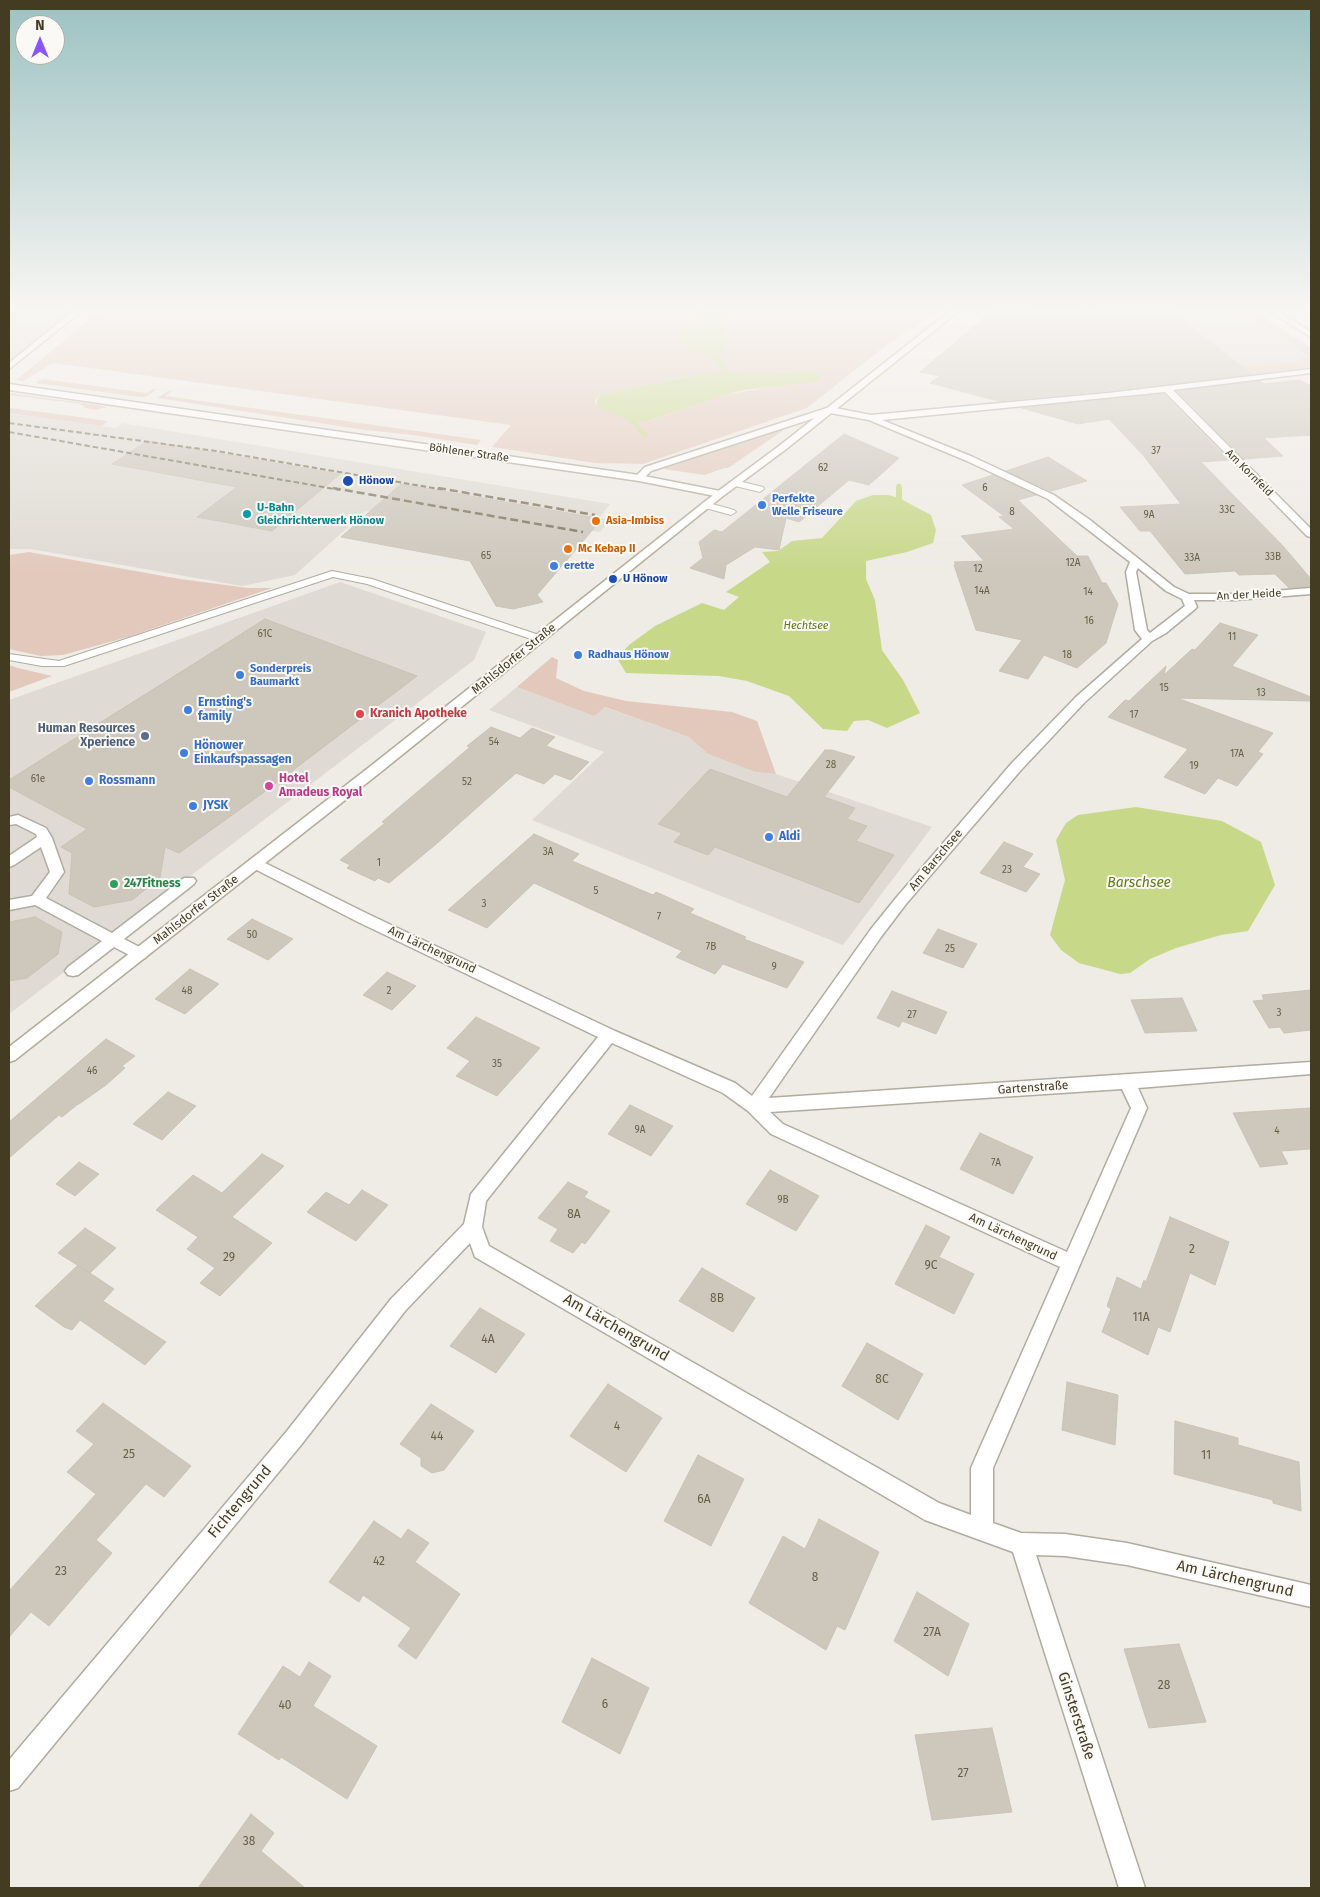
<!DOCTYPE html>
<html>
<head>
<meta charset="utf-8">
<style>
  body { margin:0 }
  #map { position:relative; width:1320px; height:1897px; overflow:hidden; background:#efebe5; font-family:"Fira Sans",sans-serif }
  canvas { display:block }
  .frame { position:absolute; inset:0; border:10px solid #433c22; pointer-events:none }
  .north { position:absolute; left:15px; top:15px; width:50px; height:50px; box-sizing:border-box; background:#fbf9f6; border:1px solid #b1ada1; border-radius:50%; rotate:0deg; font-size:14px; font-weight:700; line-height:20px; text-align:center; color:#433c22 }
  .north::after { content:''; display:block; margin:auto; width:18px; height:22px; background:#8855fd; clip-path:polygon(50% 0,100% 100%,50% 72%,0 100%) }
</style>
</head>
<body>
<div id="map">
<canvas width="1320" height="1897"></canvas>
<div class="frame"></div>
<div class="north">N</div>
</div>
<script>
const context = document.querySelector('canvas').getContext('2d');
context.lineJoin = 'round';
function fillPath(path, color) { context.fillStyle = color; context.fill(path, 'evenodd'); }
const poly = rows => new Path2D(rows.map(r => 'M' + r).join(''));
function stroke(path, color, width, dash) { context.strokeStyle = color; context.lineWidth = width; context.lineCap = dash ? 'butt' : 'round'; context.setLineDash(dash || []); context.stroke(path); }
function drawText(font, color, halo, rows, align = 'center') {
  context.font = font + ' "Fira Sans",sans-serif'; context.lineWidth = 4; context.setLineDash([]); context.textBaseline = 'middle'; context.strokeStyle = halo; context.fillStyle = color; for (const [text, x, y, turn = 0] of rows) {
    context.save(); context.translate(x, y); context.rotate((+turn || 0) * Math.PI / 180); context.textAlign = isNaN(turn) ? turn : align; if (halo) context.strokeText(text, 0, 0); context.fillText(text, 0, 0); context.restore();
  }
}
fillPath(poly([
  [9,307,77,307,9,361],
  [1083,307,1248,307,1311,348,1311,367,1163,387],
  [9,413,116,428,123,423,610,504,599,518,610,520,600,532,588,530,485,531,366,511,295,575,242,586,31,549,9,549],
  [340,582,486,632,474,660,9,1014,9,700],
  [517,687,594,716,604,707,689,737,708,754,755,772,776,774,932,827,843,945,532,820,604,752,489,710]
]), '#dfdad3');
fillPath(poly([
  [105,307,703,307,689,326,727,344,725,338,728,316,737,307,944,307,884,347,807,408,643,464,595,463,492,447,511,425,53,363,23,381,16,380],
  [796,372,782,385,724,395,648,421,596,407,595,400,602,395,696,375,763,375],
  [1083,307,1089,307,1122,337,1231,366,1303,361,1300,358,1310,357,1251,314,1242,315,1229,307,1248,307,1311,348,1311,367,1163,387],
  [43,379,147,393,153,389,157,389,146,397,139,397,36,383],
  [168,391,172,391,166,396,481,440,477,445,413,435,365,430,157,398],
  [9,393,98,405,107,407,95,410,86,408,80,404,9,395],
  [9,408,57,414,108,421,102,426,9,413],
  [778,430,784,430,728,468,724,468,705,475,663,469],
  [29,552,180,579,248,588,272,588,131,636,63,655,41,656,9,649,9,555],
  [552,657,558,660,556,678,584,691,626,701,732,712,757,721,776,774,755,772,708,754,689,737,605,707,594,716,517,687],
  [9,665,18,668,52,676,9,692]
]), '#e2c9bc');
fillPath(poly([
  [703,307,737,307,728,316,725,338,727,344,722,354,714,356,691,352,681,340,681,337,686,336,685,331],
  [809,371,822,376,817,382,745,390,724,395,648,421,633,422,596,407,597,400,601,395,696,375,727,373,763,375],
  [873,495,888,495,899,498,931,515,936,530,933,543,907,552,866,561,866,579,875,600,882,650,903,680,920,713,887,728,868,720,854,721,847,731,823,729,789,696,747,681,719,676,626,673,617,658,629,645,655,626,702,603,724,610,739,597,726,592,770,562,762,552,778,551,792,541,822,538,856,501],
  [1136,807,1222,821,1261,842,1275,885,1248,931,1221,935,1176,948,1150,959,1130,973,1120,974,1079,963,1061,950,1050,935,1065,880,1056,840,1066,823,1078,815]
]), '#c7d889');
stroke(poly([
  [714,356,727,373],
  [633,422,645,435],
  [899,486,899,490]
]), '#c7d889', 5);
stroke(poly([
  [899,488,899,498]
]), '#c7d889', 6);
const building = poly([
  [997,307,1036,307,1026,316,1166,307,1251,374,1108,391,998,401,930,383,940,376,920,372,997,307],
  [1300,380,1311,386,1311,435,1264,438,1283,456,1244,459,1177,391,1260,381,1264,384,1300,380],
  [1164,394,1229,460,1201,462,1283,546,1311,579,1311,586,1289,588,1275,574,1239,575,1235,571,1185,574,1150,531,1140,531,1120,507,1181,504,1143,455,1109,419,1078,424,1022,408,1164,394],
  [844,434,899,458,869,485,849,480,799,522,786,518,779,550,755,547,726,565,724,579,690,568,703,558,699,542,714,530,722,532,844,434],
  [147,441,340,474,272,531,197,517,237,487,112,464,147,441],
  [1048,457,1087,481,1051,491,1006,471,1048,457],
  [993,475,1036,495,1018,500,1077,556,1088,556,1102,583,1106,583,1118,604,1106,643,1077,668,1044,655,1028,679,999,671,1022,640,976,630,954,565,956,565,954,562,984,561,961,536,1014,529,999,517,1004,516,962,485,993,475],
  [401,484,493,500,602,519,537,595,543,602,513,609,496,606,470,561,341,537,401,484],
  [265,619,417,676,267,790,179,853,165,847,160,878,132,900,94,907,69,894,72,853,61,847,87,829,9,787,9,780,265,619],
  [1220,623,1258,635,1232,666,1311,697,1311,701,1177,698,1273,733,1258,752,1263,754,1237,786,1218,778,1205,794,1164,777,1188,749,1108,717,1125,700,1129,701,1166,666,1164,675,1192,649,1195,650,1220,623],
  [491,727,520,738,532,728,555,737,546,746,589,762,571,780,555,774,544,784,516,773,435,845,389,883,378,878,375,881,347,868,350,865,340,860,385,823,382,822,470,747,467,746,491,727],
  [825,750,832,750,855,757,824,797,855,808,847,819,867,826,856,841,894,855,859,903,715,847,708,855,674,842,682,833,658,824,710,769,787,797,825,750],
  [534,834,579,854,572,861,653,895,656,892,694,909,690,913,746,937,744,939,804,962,787,988,723,964,715,974,676,957,682,951,534,883,487,928,448,910,534,834],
  [1004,842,1033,854,1023,867,1040,874,1026,892,980,873,1004,842],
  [35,917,62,932,58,954,27,978,9,981,9,922,35,917],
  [252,919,293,939,268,960,227,939,252,919],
  [938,929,977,944,963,968,923,953,938,929],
  [190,969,219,984,185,1014,155,999,190,969],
  [387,972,416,986,392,1010,363,995,387,972],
  [1311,990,1311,1030,1284,1033,1280,1027,1269,1028,1253,1001,1264,1000,1262,995,1311,990],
  [892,991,947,1012,936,1034,902,1021,899,1027,877,1018,892,991],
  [1182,998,1197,1031,1145,1033,1131,1000,1182,998],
  [476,1017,540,1048,497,1096,456,1076,470,1061,447,1048,476,1017],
  [106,1039,135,1056,122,1066,125,1068,106,1085,79,1104,78,1104,62,1117,59,1115,9,1158,9,1122,106,1039],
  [168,1092,196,1106,162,1140,133,1124,168,1092],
  [630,1105,673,1126,651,1156,608,1134,630,1105],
  [1311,1108,1311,1149,1281,1151,1288,1164,1260,1167,1233,1113,1311,1108],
  [980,1133,1033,1157,1013,1194,960,1169,980,1133],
  [262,1154,284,1166,232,1217,272,1243,220,1296,200,1283,215,1268,187,1249,198,1237,156,1210,193,1175,222,1193,262,1154],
  [79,1162,99,1174,75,1196,56,1184,79,1162],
  [770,1170,819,1196,796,1231,746,1204,770,1170],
  [568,1182,588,1192,584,1197,610,1211,585,1244,582,1242,573,1253,550,1241,558,1229,538,1218,568,1182],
  [362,1190,388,1205,356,1241,307,1212,326,1192,349,1205,362,1190],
  [1170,1217,1229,1242,1215,1285,1190,1273,1170,1332,1158,1327,1148,1355,1102,1332,1111,1309,1107,1306,1117,1277,1141,1289,1144,1280,1146,1282,1170,1217],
  [926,1225,950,1237,939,1257,974,1274,954,1314,895,1284,926,1225],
  [85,1228,116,1248,90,1273,58,1253,85,1228],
  [78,1265,114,1289,103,1301,166,1342,145,1365,80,1320,72,1330,64,1327,35,1306,78,1265],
  [702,1268,755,1298,733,1332,679,1301,702,1268],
  [480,1308,525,1334,496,1373,450,1346,480,1308],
  [867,1343,923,1374,898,1420,842,1386,867,1343],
  [1067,1382,1118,1395,1115,1445,1062,1430,1067,1382],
  [608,1384,662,1418,626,1472,570,1436,608,1384],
  [103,1403,191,1466,164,1497,146,1484,96,1540,112,1553,49,1626,31,1612,9,1637,9,1591,96,1494,67,1472,94,1444,76,1431,103,1403],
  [431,1404,474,1431,444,1470,432,1473,421,1466,421,1458,400,1444,431,1404],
  [1175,1421,1238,1438,1238,1445,1299,1462,1301,1511,1273,1503,1273,1500,1174,1474,1175,1421],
  [698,1455,744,1479,711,1546,664,1521,698,1455],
  [819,1519,879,1552,845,1630,837,1626,826,1650,749,1603,783,1536,805,1549,819,1519],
  [374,1521,401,1539,408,1529,429,1543,415,1562,460,1594,416,1659,398,1646,411,1628,363,1595,359,1602,329,1582,374,1521],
  [917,1592,969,1624,948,1676,894,1641,917,1592],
  [1179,1644,1206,1722,1149,1728,1124,1649,1179,1644],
  [592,1658,649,1688,620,1754,562,1722,592,1658],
  [309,1662,331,1676,313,1706,377,1746,347,1799,281,1757,279,1760,238,1734,283,1666,300,1677,309,1662],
  [992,1728,1012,1812,932,1820,915,1735,992,1728],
  [251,1814,274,1833,261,1851,305,1888,198,1888,251,1814]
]);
fillPath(building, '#cdc7bc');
stroke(building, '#cac3b6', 1);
const service = poly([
  [734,480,763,487,764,489,760,492,731,485,730,483,734,480],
  [705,502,734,510,736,512,731,515,702,507,702,503,705,502],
  [332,571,372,579,542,636,543,638,542,640,534,640,367,584,333,577,64,666,42,666,9,660,9,654,59,661,332,571]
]);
const pedestrian = poly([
  [18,815,46,828,52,838,64,872,46,898,112,933,184,878,194,878,196,881,194,884,124,939,145,950,148,954,145,958,140,959,135,958,114,947,78,975,73,976,68,975,65,971,68,967,102,941,35,905,9,910,9,900,32,896,50,872,41,847,14,865,9,867,9,856,37,837,36,834,16,824,9,825,9,817,18,815]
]);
const minor = poly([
  [78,307,87,307,9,369,9,363,78,307],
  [1311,369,1311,373,1173,390,1311,529,1311,537,1307,536,1165,392,882,420,973,457,1054,495,1090,520,1174,587,1189,594,1235,594,1311,588,1311,594,1235,600,1194,600,1197,607,1195,609,1166,633,1152,641,1084,703,1021,770,906,904,881,937,769,1098,1311,1062,1311,1074,1138,1088,1147,1108,993,1468,993,1523,1021,1533,1065,1534,1127,1543,1311,1585,1311,1607,1127,1565,1065,1556,1036,1555,1145,1888,1119,1888,1013,1552,925,1520,475,1257,470,1243,405,1311,301,1445,18,1788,9,1791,9,1760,287,1431,391,1299,464,1224,471,1194,598,1037,358,922,251,867,249,864,251,861,261,861,368,914,615,1031,735,1083,752,1096,871,929,896,898,1011,764,1076,697,1142,639,1135,630,1126,572,1130,562,1048,499,967,461,869,420,830,413,651,471,642,480,636,480,636,476,645,467,830,407,871,415,1108,393,1311,369],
  [1138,568,1166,591,1182,599,1185,606,1150,633,1147,630,1136,572,1138,568],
  [612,1043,723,1093,748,1111,771,1134,1060,1267,971,1468,971,1515,939,1503,489,1246,482,1227,486,1201,612,1043],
  [1122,1089,1131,1108,1067,1252,783,1124,770,1112,1122,1089]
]);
const tertiary = poly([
  [9,384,639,475,720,491,725,494,720,497,639,481,9,390,9,384]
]);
const secondary = poly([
  [955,307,964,307,785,450,723,496,382,771,15,1060,9,1062,9,1047,372,765,717,492,779,446,955,307],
  [1262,307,1272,307,1311,332,1311,337,1262,307]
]);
stroke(service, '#b1ac9f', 2);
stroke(pedestrian, '#b1ac9f', 3);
stroke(minor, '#b1ac9f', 3);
stroke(tertiary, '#b1ac9f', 3);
stroke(secondary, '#b4ac99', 3);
fillPath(service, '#fff');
fillPath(pedestrian, '#fff');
fillPath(minor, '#fff');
fillPath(tertiary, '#fff');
fillPath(secondary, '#fff');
stroke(poly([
  [9,423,216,451,445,490],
  [9,432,340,490]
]), '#7e775d', 2, [5.5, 3]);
stroke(poly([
  [333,488,583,532],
  [438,488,595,515]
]), '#7e775d', 2.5, [8, 4]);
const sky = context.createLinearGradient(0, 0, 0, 573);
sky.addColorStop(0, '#9bc2c2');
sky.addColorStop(0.54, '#f8f6f3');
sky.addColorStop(1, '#f8f6f300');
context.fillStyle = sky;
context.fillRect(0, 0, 1320, 573);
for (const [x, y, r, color] of [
  [348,481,6,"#1a4fb4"],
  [762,505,5,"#3f7fe0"],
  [247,514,5,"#0f9aa8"],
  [596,521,5,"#e8710a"],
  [568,549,5,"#e8710a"],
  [554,566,5,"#3f7fe0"],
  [613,579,5,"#1a4fb4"],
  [578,655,5,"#3f7fe0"],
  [240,675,5,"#3f7fe0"],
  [188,710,5,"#3f7fe0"],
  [360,714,5,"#e0444e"],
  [145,736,5,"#5c6f8a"],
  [184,753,5,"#3f7fe0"],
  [89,781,5,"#3f7fe0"],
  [269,786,5,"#d1479c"],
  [193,806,5,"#3f7fe0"],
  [769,837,5,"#3f7fe0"],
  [114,884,5,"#2e9e5b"]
]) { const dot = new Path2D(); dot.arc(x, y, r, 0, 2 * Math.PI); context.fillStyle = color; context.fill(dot); stroke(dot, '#fbf9f6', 2); }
drawText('10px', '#665f48', null, [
  ["37",1156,451],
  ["62",823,468],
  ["6",985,488],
  ["33C",1227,510],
  ["8",1012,512],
  ["9A",1149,515],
  ["65",486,556],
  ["33B",1273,557],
  ["33A",1192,558],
  ["12A",1073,563],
  ["12",978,569],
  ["14A",982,591],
  ["14",1088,592],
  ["16",1089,621],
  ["61C",265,634],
  ["11",1232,637],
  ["18",1067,655],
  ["15",1164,688],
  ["13",1261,693],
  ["17",1134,715],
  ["54",494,742],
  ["17A",1237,754],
  ["28",831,765],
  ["19",1194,766],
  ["61e",38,779],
  ["52",467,782],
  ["3A",548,852],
  ["1",379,863],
  ["23",1007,870],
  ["5",596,891],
  ["3",484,904],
  ["7",659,917],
  ["50",252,935],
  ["7B",711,947],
  ["25",950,949],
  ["9",774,967],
  ["48",187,991],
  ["2",389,991],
  ["3",1279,1013],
  ["27",912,1015],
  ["35",497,1064],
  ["46",92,1071],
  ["9A",640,1130],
  ["4",1277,1131],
  ["7A",996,1163],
  ["9B",783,1200]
]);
drawText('11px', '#433c22', '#fbf9f6', [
  ["Böhlener Straße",469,453,8],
  ["Am Kornfeld",1249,473,45],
  ["An der Heide",1249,595,-3]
]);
drawText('bold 11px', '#164399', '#fbf9f6', [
  ["Hönow",359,481],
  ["U Hönow",623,579]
], 'left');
drawText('bold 11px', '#366cbe', '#fbf9f6', [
  ["Perfekte",772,499],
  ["Welle Friseure",772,512],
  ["erette",564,566],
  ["Radhaus Hönow",588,655],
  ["Sonderpreis",250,669],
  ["Baumarkt",250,682]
], 'left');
drawText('bold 11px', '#0d838f', '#fbf9f6', [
  ["U-Bahn",257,508],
  ["Gleichrichterwerk Hönow",257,521]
], 'left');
drawText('bold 11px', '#c56008', '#fbf9f6', [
  ["Asia-Imbiss",606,521],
  ["Mc Kebap II",578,549]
], 'left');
drawText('italic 11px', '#637916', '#fbf9f6', [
  ["Hechtsee",806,626]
]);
drawText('12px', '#433c22', '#fbf9f6', [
  ["Mahlsdorfer Straße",514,659,-39],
  ["Am Barschsee",936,860,-50],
  ["Mahlsdorfer Straße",196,910,-38],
  ["Am Lärchengrund",432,950,25],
  ["Gartenstraße",1033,1088,-4],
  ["Am Lärchengrund",1013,1237,25]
]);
drawText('bold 12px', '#366cbe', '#fbf9f6', [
  ["Ernsting's",198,703],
  ["family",198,717],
  ["Hönower",194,746],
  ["Einkaufspassagen",194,760],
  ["Rossmann",99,781],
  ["JYSK",203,806],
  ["Aldi",779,837]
], 'left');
drawText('bold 12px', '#be3a42', '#fbf9f6', [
  ["Kranich Apotheke",370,714]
], 'left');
drawText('bold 12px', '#4e5e75', '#fbf9f6', [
  ["Human Resources",135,729],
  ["Xperience",135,743]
], 'right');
drawText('bold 12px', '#b23c85', '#fbf9f6', [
  ["Hotel",279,779],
  ["Amadeus Royal",279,793]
], 'left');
drawText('bold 12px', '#27864d', '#fbf9f6', [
  ["247Fitness",124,884]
], 'left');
drawText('12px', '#665f48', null, [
  ["8A",574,1215],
  ["2",1192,1250],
  ["29",229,1258],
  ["9C",931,1266],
  ["8B",717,1299],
  ["11A",1141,1318],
  ["4A",488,1340],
  ["8C",882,1380],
  ["4",617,1427],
  ["44",437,1437],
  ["25",129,1455],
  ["11",1206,1456],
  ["6A",704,1500],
  ["42",379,1562],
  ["23",61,1572],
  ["8",815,1578],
  ["27A",932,1633],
  ["28",1164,1686],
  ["6",605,1705],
  ["40",285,1706],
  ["27",963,1774],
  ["38",249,1842]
]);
drawText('italic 14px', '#637916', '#fbf9f6', [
  ["Barschsee",1139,883]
]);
drawText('15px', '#433c22', '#fbf9f6', [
  ["Am Lärchengrund",616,1328,30],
  ["Fichtengrund",240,1502,-50],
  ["Am Lärchengrund",1235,1579,13],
  ["Ginsterstraße",1076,1716,72]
]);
</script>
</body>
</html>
